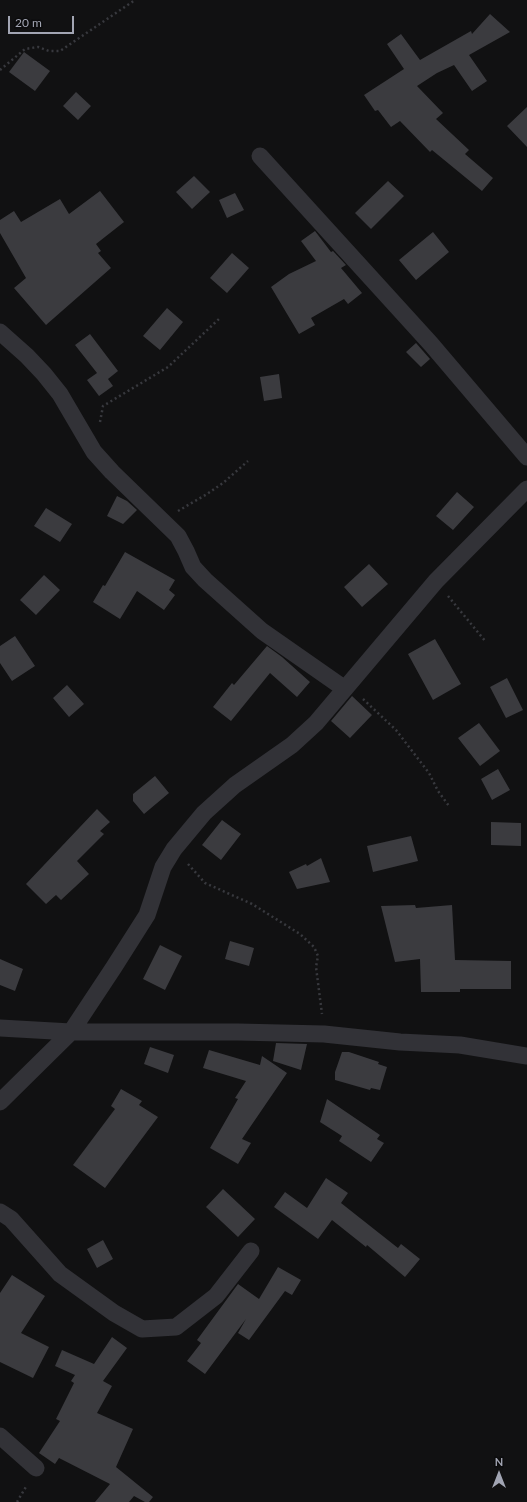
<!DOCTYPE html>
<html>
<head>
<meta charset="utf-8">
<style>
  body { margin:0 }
  #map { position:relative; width:527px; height:1502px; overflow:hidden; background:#111112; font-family:Lato,sans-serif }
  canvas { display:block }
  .north { position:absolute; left:479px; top:1454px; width:40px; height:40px; -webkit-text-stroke:3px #0c0c0d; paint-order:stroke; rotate:0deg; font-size:11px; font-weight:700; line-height:16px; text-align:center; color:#a2a5b3 }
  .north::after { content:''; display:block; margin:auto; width:14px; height:18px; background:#a2a5b3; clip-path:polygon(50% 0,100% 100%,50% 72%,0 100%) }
  .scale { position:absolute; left:8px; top:16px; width:66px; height:18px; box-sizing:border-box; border:2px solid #a2a5b3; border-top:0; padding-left:5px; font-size:12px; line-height:14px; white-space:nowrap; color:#a2a5b3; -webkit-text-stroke:3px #0c0c0d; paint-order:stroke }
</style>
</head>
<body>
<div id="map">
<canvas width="527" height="1502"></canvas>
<div class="north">N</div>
<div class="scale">20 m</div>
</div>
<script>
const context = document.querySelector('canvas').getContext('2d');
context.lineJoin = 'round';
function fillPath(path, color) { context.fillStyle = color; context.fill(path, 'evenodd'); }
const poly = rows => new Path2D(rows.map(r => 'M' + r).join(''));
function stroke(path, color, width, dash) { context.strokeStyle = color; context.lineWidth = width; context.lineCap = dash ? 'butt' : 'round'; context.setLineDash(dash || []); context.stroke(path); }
fillPath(poly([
  [490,14,510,32,469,55,487,81,472,91,454,65,437,73,417,86,443,113,436,119,469,150,465,154,493,178,482,191,432,150,430,152,400,121,391,127,378,110,375,111,364,95,404,69,387,44,401,34,420,60,471,31,472,34],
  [24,52,50,71,35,91,9,72],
  [76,92,91,106,78,120,63,106],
  [527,107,527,147,507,126],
  [194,176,210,192,192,209,176,192],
  [388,181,404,196,371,229,355,213],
  [100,191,124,222,96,244,101,251,98,253,111,268,46,325,14,288,26,278,0,233,0,220,14,211,21,222,60,199,69,214],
  [235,193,244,210,227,218,219,200],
  [315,231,331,252,333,251,346,265,341,268,362,293,348,304,344,299,311,318,315,325,299,334,271,287,289,274,316,261,301,241],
  [433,232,449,252,416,280,399,260],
  [232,253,249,268,227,293,210,278],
  [167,308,183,322,160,350,143,336],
  [90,334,118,371,108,379,113,386,99,396,87,380,97,373,75,345],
  [416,343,430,359,421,367,406,352],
  [279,374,282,398,264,401,260,377],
  [457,492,474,507,453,530,436,516],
  [117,496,127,501,137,510,123,524,107,516],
  [46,508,72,524,60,542,34,526],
  [125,552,175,580,169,590,175,595,164,610,137,591,120,619,93,602,103,585,105,586],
  [369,564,388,584,362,607,344,587],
  [44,575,60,590,36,615,20,600],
  [15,636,35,666,12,681,0,663,0,646],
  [435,639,461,684,433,700,408,654],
  [267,646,282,657,310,682,297,697,270,673,231,721,213,707,232,683,234,685],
  [507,678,523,710,506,718,490,687],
  [67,685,84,704,69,717,53,698],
  [352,696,372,715,350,738,331,721],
  [479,723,500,751,480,766,458,738],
  [498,769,510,790,492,800,481,779],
  [155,776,169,793,144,814,133,801,133,794],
  [97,809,110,822,100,831,104,834,77,861,89,874,61,900,56,895,46,904,26,884],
  [222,820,241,834,221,860,202,845],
  [491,822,521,823,521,846,491,845],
  [411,836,418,861,373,872,367,846],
  [321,858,330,882,297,889,289,872,306,864,307,866],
  [415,905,416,908,452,905,455,960,511,961,511,989,460,989,460,992,421,992,420,959,395,962,381,906],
  [230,941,254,948,249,966,225,959],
  [160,945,182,956,165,990,143,979],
  [0,959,23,969,15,991,0,985],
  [276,1043,307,1044,301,1070,273,1061],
  [150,1047,174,1055,168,1073,144,1064],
  [209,1050,260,1065,262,1056,287,1073,242,1139,251,1143,238,1164,210,1148,238,1099,235,1098,246,1081,203,1068],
  [342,1052,349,1052,379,1062,378,1064,387,1067,380,1090,371,1088,370,1090,335,1080,335,1072],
  [121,1089,142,1101,139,1105,158,1117,105,1188,73,1165,115,1109,111,1106],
  [327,1099,380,1135,377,1139,384,1143,371,1162,339,1141,342,1136,320,1122],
  [326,1178,348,1193,341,1203,398,1248,401,1244,420,1259,405,1277,367,1245,366,1247,332,1220,318,1239,274,1207,285,1192,307,1208],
  [223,1189,255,1219,238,1237,206,1207],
  [103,1240,113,1259,97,1268,87,1249],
  [278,1267,301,1280,292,1295,285,1291,249,1340,238,1333,246,1319,205,1374,187,1361,201,1343,197,1340,238,1284,259,1299],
  [12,1275,45,1296,21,1333,49,1347,33,1378,0,1362,0,1293],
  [112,1337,127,1348,103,1381,112,1386,97,1413,133,1429,116,1467,153,1497,149,1502,145,1502,134,1496,129,1502,95,1502,110,1484,59,1458,55,1464,39,1453,60,1421,56,1419,74,1383,71,1381,75,1375,55,1366,62,1350,94,1364]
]), '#3b3b3f');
stroke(poly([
  [0,70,25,49,38,47,49,51,60,51,135,0],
  [100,422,103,406,168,367,220,318],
  [178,511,207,494,223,483,248,461],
  [448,596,486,642],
  [363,699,396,730,429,773,438,791,449,806],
  [188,864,205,883,252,904,300,934,314,947,318,956,316,967,322,1014],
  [17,1502,27,1485]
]), '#38393e', 2.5, [2, 3]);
stroke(poly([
  [260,156,431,344,527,457],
  [0,332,27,356,44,374,60,394,94,452,112,472,178,536,186,551,193,567,205,580,262,631,345,689],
  [0,1028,71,1032,238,1032,324,1034,400,1042,460,1045,527,1056],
  [0,1102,71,1032,114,967,147,915,163,867,174,849,204,813,235,785,292,745,316,723,436,581,527,489],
  [0,1212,11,1219,60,1274,114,1313,142,1329,176,1327,216,1296,251,1251],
  [0,1436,36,1468]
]), '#323237', 17);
</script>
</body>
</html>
